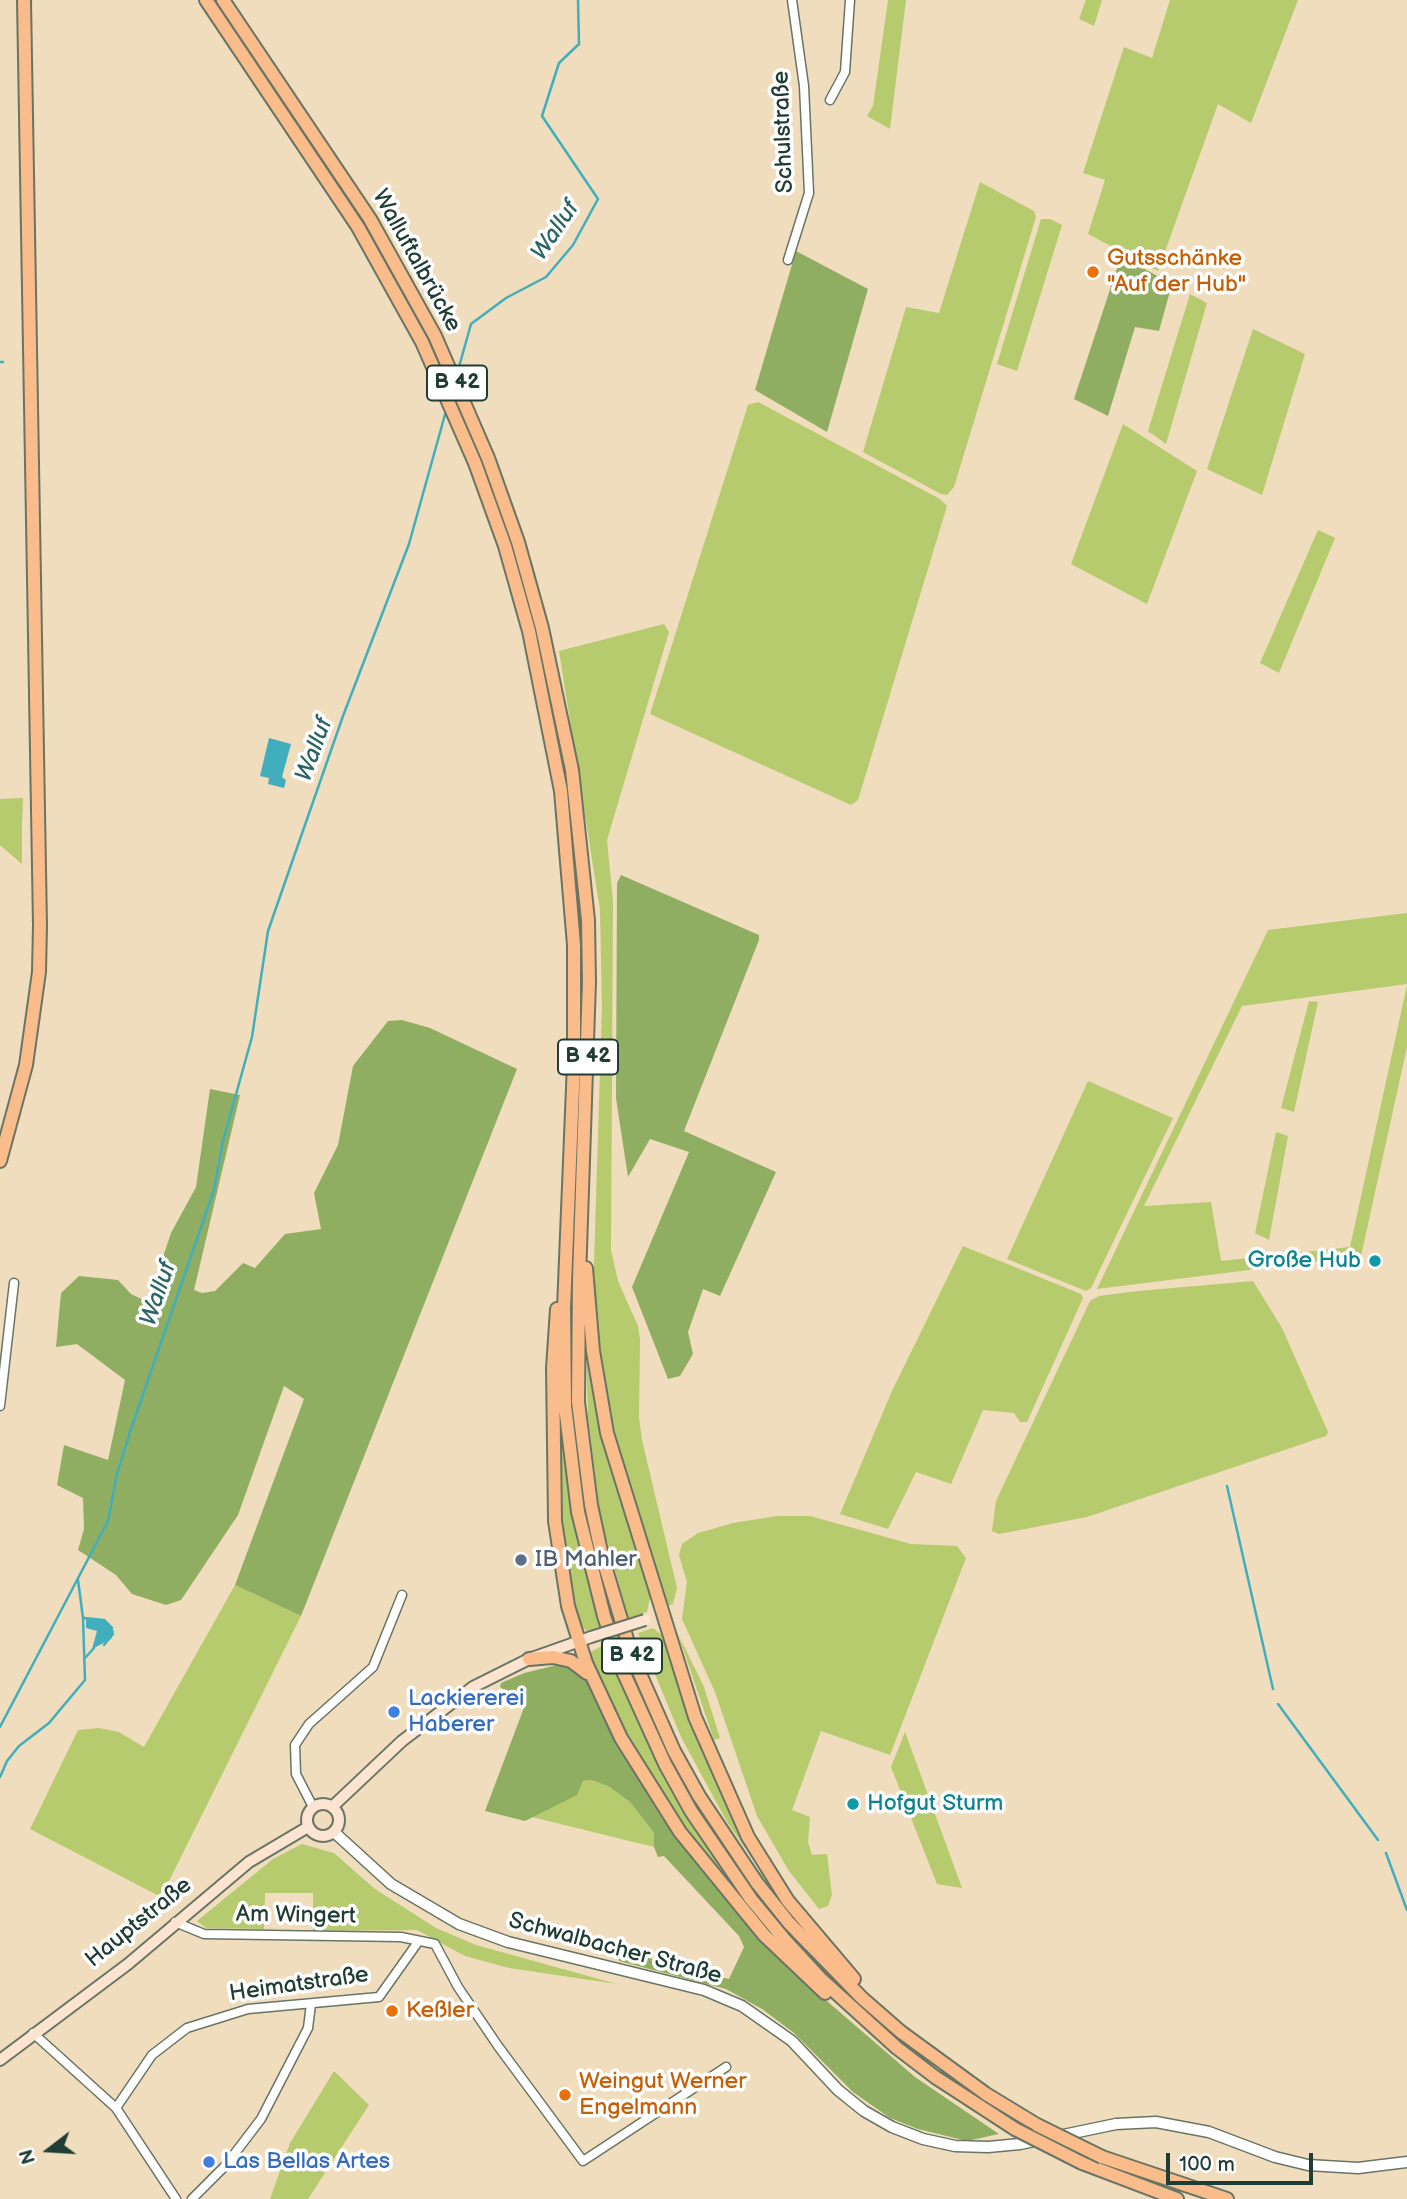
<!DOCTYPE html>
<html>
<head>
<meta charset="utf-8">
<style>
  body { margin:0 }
  #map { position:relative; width:1407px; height:2199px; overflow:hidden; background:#f0ddbd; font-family:"Balsamiq Sans",sans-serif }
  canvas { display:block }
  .north { position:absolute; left:14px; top:2115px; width:70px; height:70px; -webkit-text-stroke:5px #fff; paint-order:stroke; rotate:253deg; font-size:19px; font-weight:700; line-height:28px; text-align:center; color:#1f3d34 }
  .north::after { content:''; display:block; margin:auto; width:24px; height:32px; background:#1f3d34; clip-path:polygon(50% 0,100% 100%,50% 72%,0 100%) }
  .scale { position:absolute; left:1166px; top:2153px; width:147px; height:32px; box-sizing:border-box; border:4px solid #1f3d34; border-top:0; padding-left:9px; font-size:21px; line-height:24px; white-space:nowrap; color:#1f3d34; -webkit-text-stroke:5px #fff; paint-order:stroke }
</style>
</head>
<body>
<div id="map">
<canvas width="1407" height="2199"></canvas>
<div class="north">N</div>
<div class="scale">100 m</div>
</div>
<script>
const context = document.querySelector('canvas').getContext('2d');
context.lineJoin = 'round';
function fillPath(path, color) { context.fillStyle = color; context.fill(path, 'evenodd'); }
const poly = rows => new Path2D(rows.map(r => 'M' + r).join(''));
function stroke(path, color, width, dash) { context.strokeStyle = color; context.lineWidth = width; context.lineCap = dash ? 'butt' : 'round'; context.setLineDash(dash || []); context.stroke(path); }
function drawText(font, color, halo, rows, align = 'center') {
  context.font = font + ' "Balsamiq Sans",sans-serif'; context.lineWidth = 7; context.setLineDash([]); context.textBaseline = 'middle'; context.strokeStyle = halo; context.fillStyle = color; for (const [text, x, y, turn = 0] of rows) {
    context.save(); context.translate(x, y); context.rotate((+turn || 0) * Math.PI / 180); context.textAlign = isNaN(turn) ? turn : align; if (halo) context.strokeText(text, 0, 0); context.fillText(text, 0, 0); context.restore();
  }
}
fillPath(poly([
  [888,0,906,0,890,129,867,116,873,106],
  [1086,0,1102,0,1094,26,1079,19],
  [1170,0,1298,0,1251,123,1218,104,1158,271,1088,234,1105,180,1083,173,1124,47,1152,58],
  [980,182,1034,211,1036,217,954,487,947,495,941,494,863,452,906,307,939,313],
  [1041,219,1050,219,1062,225,1017,371,997,364],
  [1190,294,1207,303,1166,444,1148,431],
  [1253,329,1305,354,1262,495,1207,469],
  [758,402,940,499,947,506,858,800,851,805,650,714,748,405],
  [1123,424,1197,471,1147,604,1071,564],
  [1318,530,1335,538,1279,673,1260,663],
  [664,624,669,632,607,840,613,901,611,1250,618,1281,638,1326,640,1339,639,1417,642,1440,677,1588,673,1604,668,1606,664,1602,613,1434,602,1379,593,1296,602,1008,600,910,559,651],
  [23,798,22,822,22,864,0,845,0,799],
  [1407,913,1407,984,1242,1006,1144,1206,1211,1202,1221,1261,1350,1247,1407,985,1407,1047,1361,1256,1097,1289,1268,930],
  [1309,1001,1318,1002,1294,1112,1281,1108],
  [1088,1081,1173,1118,1091,1288,1086,1291,1007,1259],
  [1276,1132,1288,1136,1269,1240,1255,1233],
  [963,1246,1081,1294,1083,1298,1027,1422,1020,1422,1014,1413,983,1410,951,1484,916,1472,888,1529,840,1514,892,1391],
  [1253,1281,1282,1328,1328,1432,1326,1436,1087,1517,999,1534,992,1531,996,1501,1090,1301,1099,1296,1138,1291],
  [585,1321,651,1593,647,1612,628,1618,600,1515,588,1416],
  [559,1371,602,1626,586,1631,578,1620,564,1550,558,1447],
  [777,1516,810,1516,911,1544,957,1546,966,1558,890,1755,821,1731,792,1810,810,1817,808,1842,812,1855,827,1854,832,1895,828,1906,819,1909,789,1871,757,1816,715,1692,682,1619,687,1582,679,1555,682,1544,698,1533,733,1523],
  [235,1585,301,1616,161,1897,30,1829,78,1730,99,1728,119,1732,144,1747],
  [653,1628,663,1636,690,1718,726,1803,748,1847,804,1928,802,1930,757,1874,761,1871,727,1822,681,1737,638,1633],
  [678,1634,704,1687,720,1738,714,1740],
  [607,1643,634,1712,671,1788,755,1918,689,1834,632,1747,598,1679,589,1653],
  [905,1732,962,1888,937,1884,891,1767],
  [591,1780,608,1786,630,1802,654,1833,654,1847,532,1817,576,1795,583,1781],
  [302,1844,334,1853,375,1889,436,1928,476,1945,617,1984,509,1968,465,1956,417,1930,313,1931,313,1893,265,1893,264,1929,206,1928,197,1921,273,1859],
  [334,2071,369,2105,308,2199,270,2199,290,2143]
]), '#b6ca6e');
fillPath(poly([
  [796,251,868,289,827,432,755,390],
  [1121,256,1172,284,1159,331,1135,327,1108,416,1074,399],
  [621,875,759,935,759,940,684,1131,776,1172,720,1296,703,1289,688,1332,693,1354,680,1376,668,1379,632,1287,689,1152,650,1139,628,1177,616,1098,617,883],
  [402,1020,430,1028,517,1069,301,1616,235,1585,304,1399,284,1386,238,1515,181,1600,166,1605,132,1594,116,1575,78,1550,84,1529,83,1498,57,1485,64,1445,108,1460,125,1380,77,1344,56,1347,61,1293,79,1276,118,1280,131,1294,148,1302,171,1233,196,1187,210,1089,240,1095,194,1290,202,1293,215,1291,243,1263,255,1268,285,1234,321,1229,314,1193,338,1145,353,1066,388,1021],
  [557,1665,576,1668,588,1679,639,1776,820,1995,915,2077,999,2134,967,2141,918,2129,890,2118,853,2092,794,2033,762,2009,726,1989,619,1961,619,1952,626,1952,729,1979,744,1947,739,1936,693,1887,664,1856,658,1857,654,1847,654,1833,630,1802,608,1786,591,1780,583,1781,577,1795,525,1821,485,1811,525,1705,500,1687,501,1683,524,1673]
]), '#90ae61');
fillPath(poly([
  [269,738,291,744,282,777,286,780,284,788,268,784,269,778,260,776],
  [86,1619,104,1620,114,1631,111,1639,92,1649,97,1631,86,1628]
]), '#40aebd');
stroke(poly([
  [0,362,3,362],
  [457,374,471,324,506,298,546,277,573,245,598,199,542,116,559,63,579,44,578,0],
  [1227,1486,1273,1689],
  [84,1618,104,1620,112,1628],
  [104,1645,113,1634],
  [85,1658,94,1648],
  [1278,1704,1378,1840],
  [0,1727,108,1521,117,1474,130,1432,214,1190,223,1141,252,1037,268,931,343,716,409,544,446,411],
  [0,1777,7,1761,19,1746,49,1723,85,1680,83,1618,78,1580],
  [1386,1853,1407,1910]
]), '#40aebd', 2.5);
const minor = poly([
  [830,100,845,72,850,0],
  [788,260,809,193,804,86,792,0],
  [0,1406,14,1283],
  [313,1807,296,1774,295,1745,309,1724,373,1667,402,1595],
  [175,1922,204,1934,401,1937,435,1944,458,1987,498,2046,583,2161,726,2067],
  [33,2033,116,2108,176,2199],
  [116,2108,152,2055,187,2028,248,2009,379,1997,418,1942],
  [192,2199,226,2165,261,2119,308,2028,311,2004]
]);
const tertiary = poly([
  [334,1832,391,1884,459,1924,508,1942,704,1990,742,2006,792,2041,838,2090,864,2111,892,2127,923,2139,955,2146,988,2147,1020,2144,1116,2124,1156,2122,1209,2132,1275,2157,1308,2165,1358,2168,1407,2162]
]);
const secondary = poly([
  '307 1820a16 16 0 1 1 32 0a16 16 0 1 1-32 0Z',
  [332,1807,402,1741,473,1687,529,1659,591,1637],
  [0,2060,128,1964,249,1862,308,1827]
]);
const primary = poly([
  [0,1161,26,1065,39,972,40,925,24,0]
]);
const trunk = poly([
  [206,0,358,227,422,342,475,463,505,546,529,631,561,791,574,945,574,1063,564,1308,565,1406,578,1512,604,1616,621,1667,665,1764,691,1811,751,1899,785,1940,822,1980,897,2048,935,2077,1015,2129],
  [223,0,370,219,435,336,488,458,518,542,542,628,572,770,588,920,589,982,579,1279,578,1402,591,1505,602,1556,632,1656,674,1751,699,1796,757,1883,789,1923,862,1998,901,2032,986,2094,1037,2125],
  [586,1268,593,1351,607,1433,695,1717,748,1837,788,1901,854,1979],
  [557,1309,553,1368,555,1521,568,1606,586,1663,621,1738,680,1832,764,1935,825,1993],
  [529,1659,553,1657,571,1661,587,1673],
  [1102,2157,1227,2199],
  [1082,2163,1177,2199]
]);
stroke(minor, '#687564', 11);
stroke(tertiary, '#687564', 13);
stroke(secondary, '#687564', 14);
stroke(primary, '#687564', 16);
stroke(trunk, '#687564', 16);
stroke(minor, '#fff', 8);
stroke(tertiary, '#fff', 10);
stroke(secondary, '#fde4d1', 10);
stroke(primary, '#fabc8b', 12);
stroke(trunk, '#fabc8b', 12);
const secondaryBridge = poly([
  [591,1637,645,1620]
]);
const trunkBridge = poly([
  [1037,2125,1102,2157],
  [1015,2129,1082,2163]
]);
stroke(secondaryBridge, '#687564', 14, []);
stroke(trunkBridge, '#687564', 16, []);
stroke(secondaryBridge, '#fde4d1', 10);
stroke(trunkBridge, '#fabc8b', 12);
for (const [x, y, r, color] of [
  [1093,272,7,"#e8710a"],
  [1375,1261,7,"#0f9aa8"],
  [521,1560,7,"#5c6f8a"],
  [394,1712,7,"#3f7fe0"],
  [853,1804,7,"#0f9aa8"],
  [392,2011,7,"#e8710a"],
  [565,2095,7,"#e8710a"],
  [209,2162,7,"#3f7fe0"]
]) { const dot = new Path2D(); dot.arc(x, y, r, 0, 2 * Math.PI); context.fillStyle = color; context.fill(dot); stroke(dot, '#fff', 2.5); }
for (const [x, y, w] of [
  [457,383,60],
  [588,1057,60],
  [632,1656,60]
]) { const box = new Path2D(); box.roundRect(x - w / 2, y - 17.5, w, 35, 5); context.fillStyle = '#fff'; context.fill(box); stroke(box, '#1f3d34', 2); }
drawText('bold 21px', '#1f3d34', null, [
  ["B 42",457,383],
  ["B 42",588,1057],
  ["B 42",632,1656]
]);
drawText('23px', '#1f3d34', '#fff', [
  ["Schulstraße",784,132,-92],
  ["Walluftalbrücke",416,261,61],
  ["Am Wingert",296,1916,1],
  ["Hauptstraße",139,1923,-39],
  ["Schwalbacher Straße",615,1949,15],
  ["Heimatstraße",299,1985,-8]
]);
drawText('23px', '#c56008', '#fff', [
  ["Gutsschänke",1107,259],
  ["\"Auf der Hub\"",1107,285],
  ["Keßler",406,2011],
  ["Weingut Werner",579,2082],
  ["Engelmann",579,2108]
], 'left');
drawText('23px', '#0d838f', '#fff', [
  ["Große Hub",1361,1261],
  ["Hofgut Sturm",867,1804,"left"]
], 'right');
drawText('23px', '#4e5e75', '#fff', [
  ["IB Mahler",535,1560]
], 'left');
drawText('23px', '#366cbe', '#fff', [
  ["Lackiererei",408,1699],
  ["Haberer",408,1725],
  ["Las Bellas Artes",223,2162]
], 'left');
drawText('italic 24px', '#2b6564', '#fff', [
  ["Walluf",556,231,-56],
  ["Walluf",315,750,-70],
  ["Walluf",159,1294,-71]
]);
</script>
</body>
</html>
